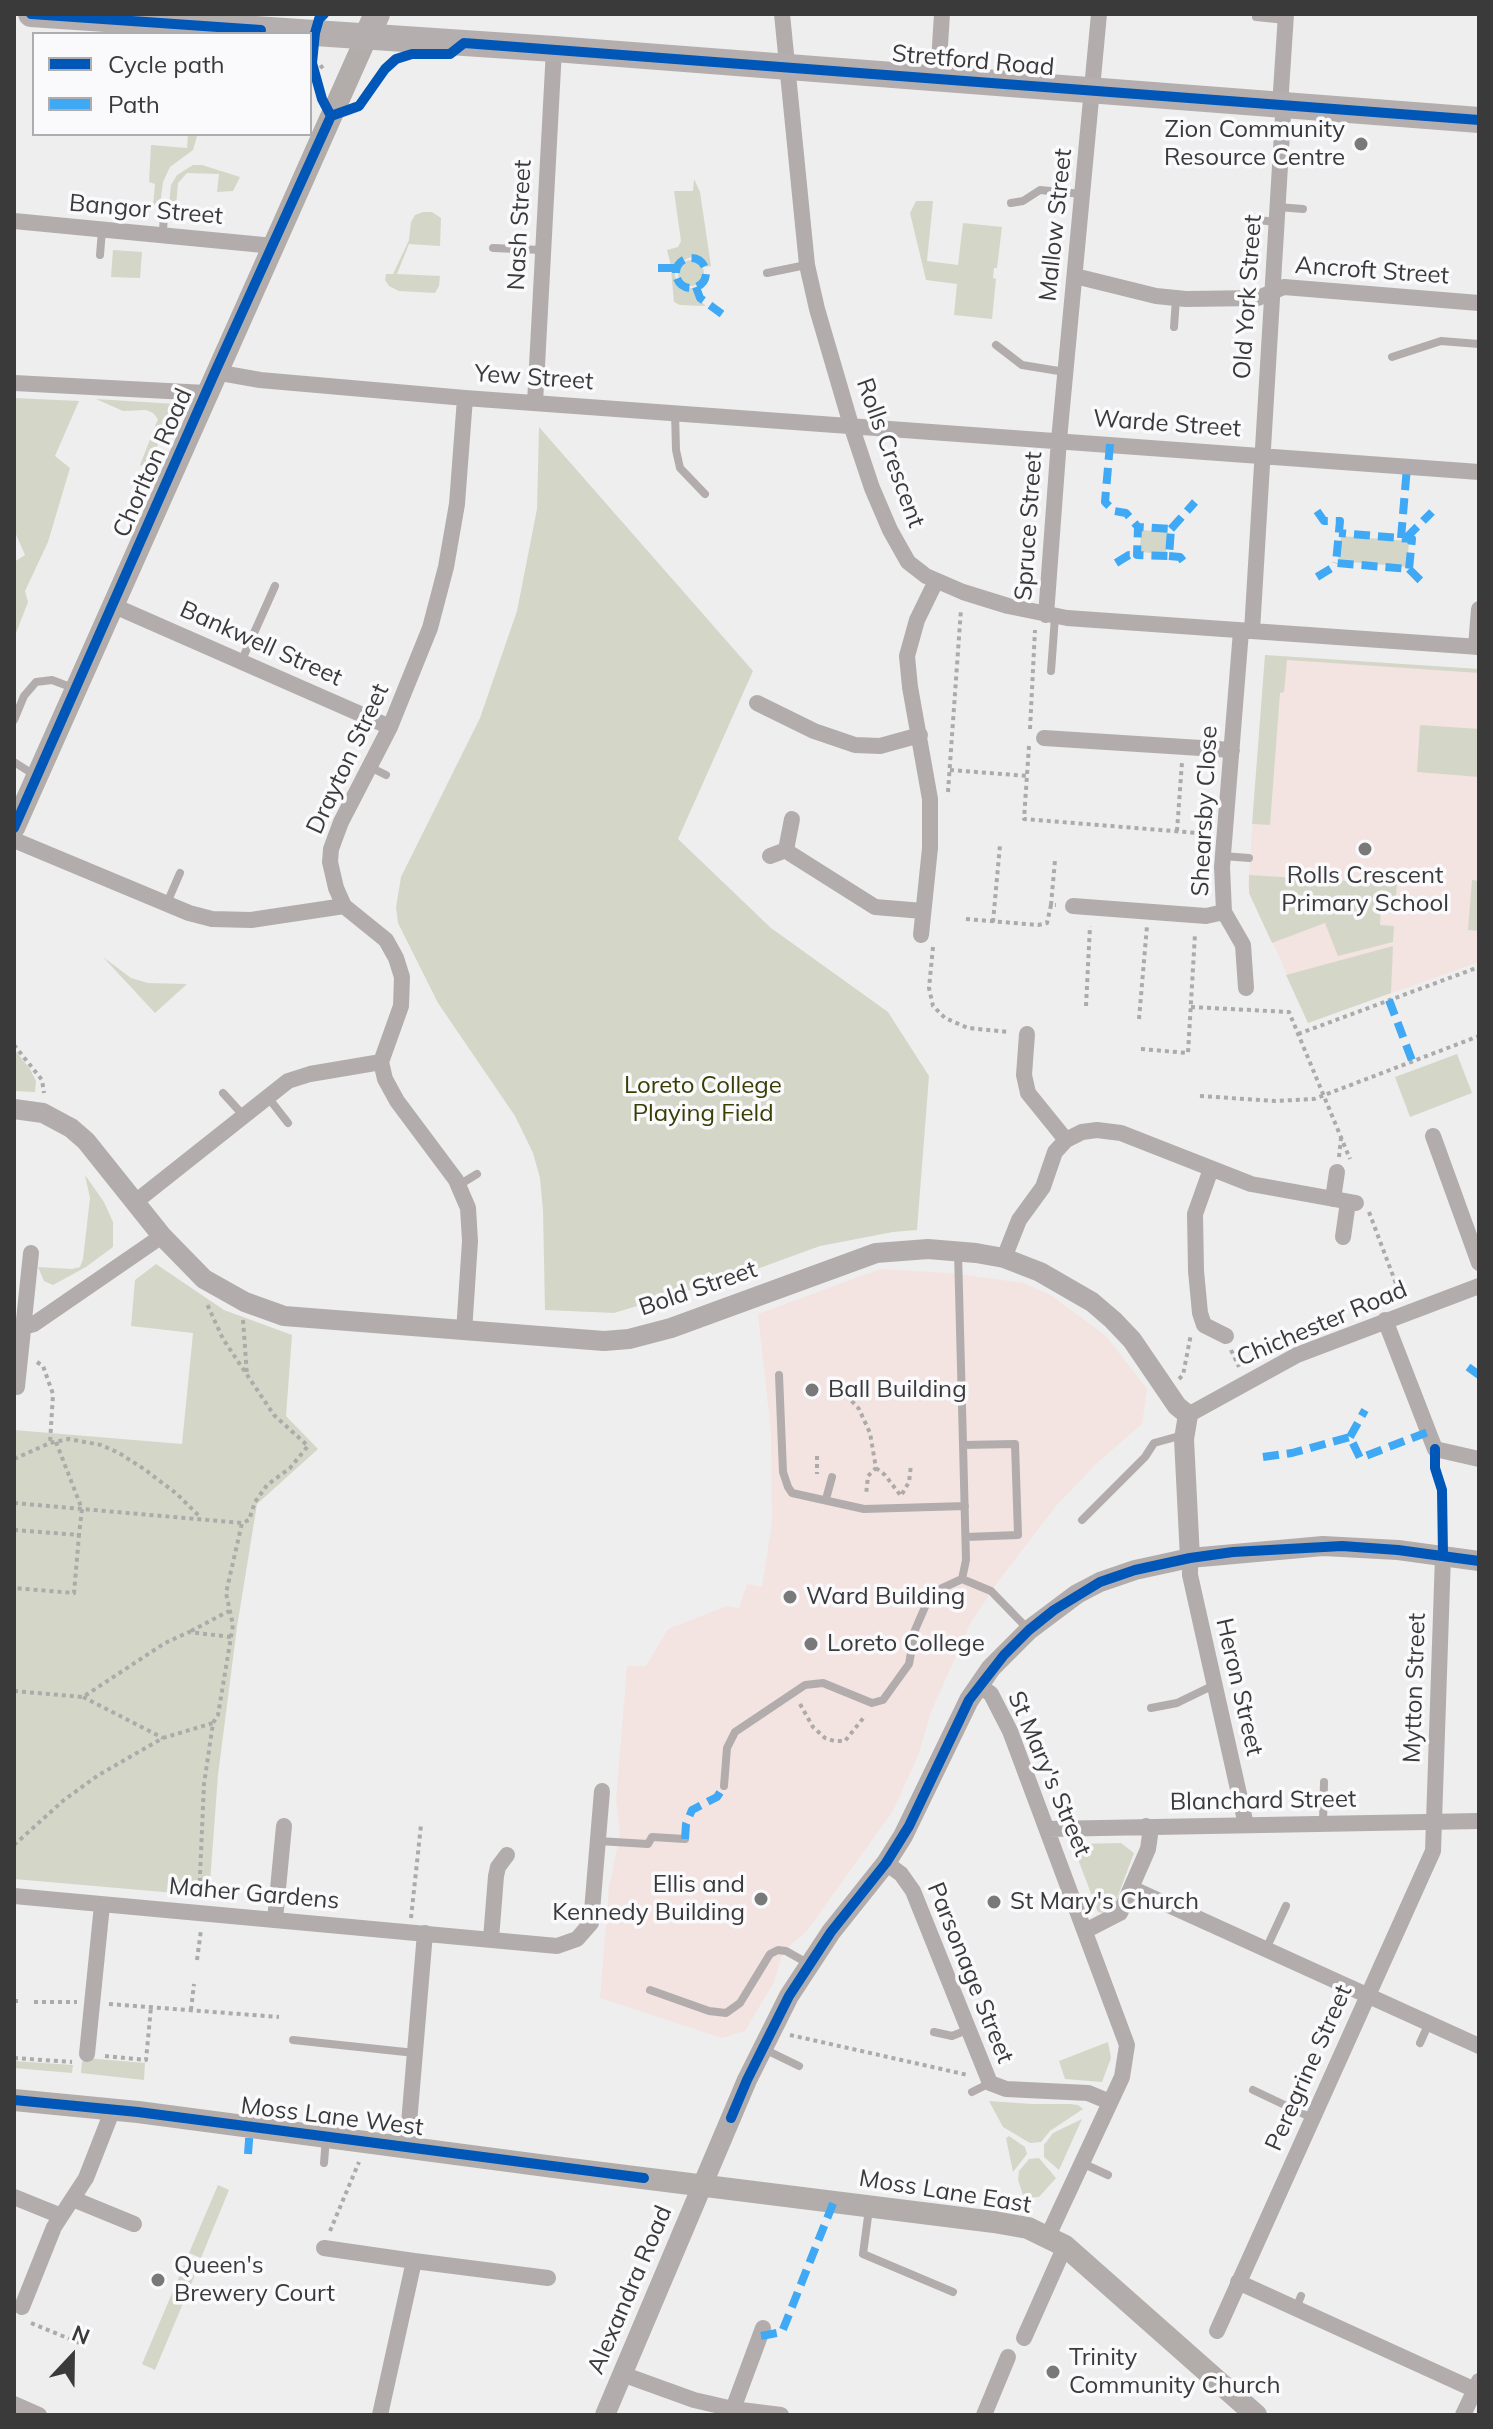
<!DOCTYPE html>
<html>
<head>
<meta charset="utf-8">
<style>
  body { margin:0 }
  #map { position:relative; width:1493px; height:2429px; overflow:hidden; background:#eee; font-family:Mulish,sans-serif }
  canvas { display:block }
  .frame { position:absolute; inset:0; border:16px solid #3a3a3b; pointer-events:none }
  .legend { position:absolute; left:32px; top:32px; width:280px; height:104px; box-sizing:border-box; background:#fafafd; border:2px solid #adadaf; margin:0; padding:10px 14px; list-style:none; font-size:24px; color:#3a3a3b }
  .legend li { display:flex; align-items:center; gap:16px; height:40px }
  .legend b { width:40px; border:2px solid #adadaf }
  .north { position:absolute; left:32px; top:2317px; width:80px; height:80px; -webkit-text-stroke:6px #fafafd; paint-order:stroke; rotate:22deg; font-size:22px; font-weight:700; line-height:32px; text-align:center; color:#3a3a3b }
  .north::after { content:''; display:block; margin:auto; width:28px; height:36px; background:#3a3a3b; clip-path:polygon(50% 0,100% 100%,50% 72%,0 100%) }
</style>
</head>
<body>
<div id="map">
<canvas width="1493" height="2429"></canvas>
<div class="frame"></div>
<ul class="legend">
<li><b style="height:10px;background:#0057b8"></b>Cycle path</li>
<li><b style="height:10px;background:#3fa9f5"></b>Path</li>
</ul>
<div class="north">N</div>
</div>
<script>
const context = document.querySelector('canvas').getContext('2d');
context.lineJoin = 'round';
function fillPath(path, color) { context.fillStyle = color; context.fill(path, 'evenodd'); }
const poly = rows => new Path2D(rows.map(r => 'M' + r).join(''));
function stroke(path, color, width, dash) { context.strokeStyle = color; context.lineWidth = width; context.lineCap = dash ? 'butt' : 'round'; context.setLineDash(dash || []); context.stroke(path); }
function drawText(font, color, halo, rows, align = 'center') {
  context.font = font + ' Mulish,sans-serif'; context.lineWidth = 7; context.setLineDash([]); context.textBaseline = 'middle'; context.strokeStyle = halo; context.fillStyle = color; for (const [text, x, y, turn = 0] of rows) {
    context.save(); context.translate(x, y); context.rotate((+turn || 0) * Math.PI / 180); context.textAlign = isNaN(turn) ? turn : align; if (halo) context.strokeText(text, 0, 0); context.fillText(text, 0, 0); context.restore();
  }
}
fillPath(poly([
  [1265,655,1479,669,1479,962,1308,1023,1248,886],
  [880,1269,950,1273,1024,1283,1052,1296,1106,1336,1147,1389,1142,1424,1097,1463,1056,1506,997,1583,971,1622,931,1712,919,1753,893,1811,806,1932,788,1947,781,1958,774,1982,745,2031,722,2038,600,1998,609,1887,620,1834,616,1800,627,1666,646,1666,668,1629,727,1606,739,1608,747,1584,762,1587,772,1522,771,1433,758,1314]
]), '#f3e4e2');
fillPath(poly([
  [188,134,197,136,193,150,170,167,163,182,160,206,153,205,155,184,149,182,151,145,187,148],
  [193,165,202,165,240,177,233,191,217,192,219,174,187,173,178,183,176,207,169,206,171,185,177,175],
  [694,179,700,192,711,266,706,267,701,260,691,257,671,266,667,250,678,247,681,241,674,191,693,191],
  [916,201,933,201,927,261,958,265,963,223,1002,227,997,268,994,268,993,278,996,279,992,319,954,315,957,284,926,280,910,213],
  [423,212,432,212,441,218,440,246,409,244,397,274,440,276,439,286,435,293,399,291,389,286,385,280,386,274,393,274,409,240,411,222,415,215],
  [113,250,142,252,140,278,111,277],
  '678 273a13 13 0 1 1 26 0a13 13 0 1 1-26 0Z',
  [675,270,675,276,679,285,694,289,698,299,706,306,680,305,674,302,671,270],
  [14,398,79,401,55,456,70,468,48,542,25,591,28,602,16,633,14,562,25,555,14,530],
  [96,399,175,404,148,468,140,465,158,419,153,413,146,410,123,411],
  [539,427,753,671,678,839,771,928,888,1012,929,1076,917,1230,893,1232,820,1246,746,1273,614,1313,545,1310,543,1211,540,1178,533,1153,515,1116,438,1003,398,923,396,907,401,877,480,718,517,611,537,509],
  [1141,530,1167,532,1166,554,1140,552],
  [1341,536,1409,541,1407,567,1338,561],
  [1265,655,1479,669,1479,673,1287,660,1284,692,1280,693,1270,825,1252,824],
  [1420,725,1479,729,1479,777,1417,772],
  [1249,875,1397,884,1395,910,1381,909,1380,925,1394,926,1393,942,1338,956,1325,923,1272,943,1249,893],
  [1472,880,1479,881,1479,931,1468,930],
  [1393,946,1391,993,1308,1023,1286,975],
  [103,957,131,978,148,983,187,984,155,1013],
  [14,1049,30,1069,36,1081,35,1092,14,1091],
  [1457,1054,1472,1093,1410,1117,1395,1077],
  [85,1175,104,1202,113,1222,113,1247,86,1267,53,1285,44,1281,38,1267,72,1269,80,1267,83,1259,90,1198],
  [156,1264,224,1310,292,1335,286,1416,318,1449,257,1504,237,1627,218,1775,209,1896,14,1879,14,1430,182,1444,193,1333,131,1326,135,1280],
  [1121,1843,1134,1853,1113,1909,1103,1913,1098,1912,1073,1846,1077,1844],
  [1108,2042,1111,2058,1102,2082,1065,2079,1059,2061],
  [86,2058,145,2063,144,2080,81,2073,82,2062],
  [14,2061,73,2065,72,2073,14,2068],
  [989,2101,1032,2104,1070,2104,1078,2105,1083,2109,1050,2131,1041,2142,1030,2143,1003,2127],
  [1082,2119,1059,2170,1044,2157,1044,2145,1053,2133],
  [1009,2136,1025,2147,1027,2154,1013,2172,1006,2138],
  [1039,2158,1056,2178,1039,2197,1024,2198,1018,2180,1019,2171,1029,2159],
  [218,2185,229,2190,201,2258,189,2253],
  [184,2265,197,2270,155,2370,142,2364]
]), '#d4d7c8');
stroke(poly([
  [320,68,324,65],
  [1030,729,1035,630],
  [1029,746,1024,819,1210,834],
  [950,770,1028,776],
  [948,792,961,609],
  [1177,831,1182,762],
  [1051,905,1055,860],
  [966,919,1038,925,1047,923,1051,905,1056,905],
  [993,922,1000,845],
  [933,947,929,988,933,1006,945,1018,968,1028,1009,1032],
  [1086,1006,1090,926],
  [1191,1007,1289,1012,1350,1159],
  [1139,1019,1147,926],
  [1298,1034,1479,967],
  [14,1045,42,1080,44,1093],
  [1141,1049,1188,1053,1195,934],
  [1200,1096,1275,1101,1314,1099,1479,1036],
  [1339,1157,1341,1138],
  [1369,1212,1401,1297],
  [243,1320,247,1375],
  [1231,1350,1239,1367],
  [37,1362,43,1366,53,1394,50,1443],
  [1179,1379,1183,1375,1191,1334],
  [838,1393,850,1399,859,1409,870,1433,876,1468,868,1476,866,1495],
  [56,1442,82,1509,79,1535,74,1538],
  [817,1456,817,1474],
  [14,1459,50,1443,69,1439,101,1445,119,1453,144,1469,177,1494,200,1517],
  [876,1468,885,1475,901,1496],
  [902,1494,909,1482,911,1465],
  [14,1503,242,1523,249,1520,255,1502,267,1485,290,1468,308,1446,274,1415,223,1339,207,1304],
  [14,1530,79,1535,74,1593,14,1588],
  [191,1631,229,1611],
  [14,1691,83,1697,165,1643,189,1632,231,1637],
  [83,1697,163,1738],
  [800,1704,813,1727,825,1738,834,1741,845,1741,865,1716],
  [14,1845,64,1800,97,1776,163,1738,213,1723],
  [199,1898,204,1784,213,1723,218,1715,233,1625,226,1593,242,1523],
  [411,1918,421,1825],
  [197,1960,201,1930],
  [14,2001,21,2001],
  [34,2002,77,2002],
  [109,2004,279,2017],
  [191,2010,194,1984],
  [790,2035,968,2075],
  [105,2056,146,2060,151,2007],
  [14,2058,72,2062],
  [330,2231,359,2162],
  [31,2323,89,2347]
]), '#adaaaa', 4, [4, 4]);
stroke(poly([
  [1256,17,1286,20],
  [1011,203,1023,201,1040,190,1082,194],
  [1278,207,1303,209],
  [1249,219,1276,222],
  [163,235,164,207],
  [493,248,542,250],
  [100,255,102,230],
  [767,273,806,265],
  [1174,327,1176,299],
  [996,345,1022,365,1065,372],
  [1392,357,1441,341,1479,344],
  [675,412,676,450,680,468,705,494],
  [241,662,275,586],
  [1051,671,1055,617],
  [14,720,24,696,36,682,52,680,73,688],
  [14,762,36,776],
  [370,767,386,775],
  [1223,856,1249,858],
  [167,903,180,873],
  [223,1093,243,1115],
  [267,1096,288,1123],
  [459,1185,477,1174],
  [779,1375,783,1472,788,1487,792,1493,864,1509,965,1506],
  [963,1445,1015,1444,1018,1535,966,1537],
  [826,1499,832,1477],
  [1082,1520,1145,1457,1154,1443,1183,1435],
  [962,1579,991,1591,1027,1628],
  [1151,1708,1177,1703,1214,1685],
  [724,1786,727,1748,735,1732,805,1685,823,1683,872,1703,883,1700,909,1664,915,1630,928,1600,936,1591,962,1579,966,1560,958,1252],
  [1323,1823,1324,1782],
  [598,1841,648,1844,652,1837,685,1839],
  [1266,1949,1286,1906],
  [650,1990,709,2011,726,2013,740,2003,770,1954,778,1950,786,1951,809,1964],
  [934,2032,952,2036,967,2030],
  [293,2040,415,2053],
  [1420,2043,1429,2023],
  [764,2049,799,2066],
  [1253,2090,1312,2118],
  [972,2092,990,2083],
  [324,2163,326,2138],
  [1082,2163,1108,2175],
  [869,2209,863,2254,953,2292],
  [1296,2308,1301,2296]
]), '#b2adac', 8);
stroke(poly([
  [782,14,807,265,817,309,851,425,872,488,890,530,908,562,926,576,963,592,1008,606,1067,618,1479,647],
  [938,77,942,14],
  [14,221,274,246],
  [1075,276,1156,296,1186,299,1258,298,1284,287,1479,303],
  [215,372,260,380,465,398,1479,472],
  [14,383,206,393],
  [535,403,554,49],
  [112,605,390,727],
  [1046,615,1059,440,1099,14],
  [1241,631,1222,867,1224,912,1243,945,1246,988],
  [1252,631,1283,116,1281,91,1286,14],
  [1476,647,1479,609],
  [757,703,814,731,855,745,880,746,920,735],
  [1044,738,1232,750],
  [792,819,786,850,791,854,875,907,923,911],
  [14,840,189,913,212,919,251,920,344,906],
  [770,856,786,850],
  [1073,906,1206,916,1224,912],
  [921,935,930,848,930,799,910,687,907,656,917,620,936,581],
  [1027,1034,1024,1075,1028,1093,1066,1140],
  [1433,1136,1479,1263],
  [1211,1169,1195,1214,1196,1271,1200,1313,1204,1325,1226,1336],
  [1333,1199,1337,1172],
  [134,1203,288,1081,310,1074,381,1062],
  [1343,1237,1348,1202],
  [1004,1258,1019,1220,1043,1187,1055,1152,1066,1140,1082,1132,1097,1130,1121,1133,1251,1184,1356,1203],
  [1385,1320,1435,1449,1479,1459],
  [23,1327,34,1324,162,1236],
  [464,1332,470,1241,468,1208,456,1180,397,1101,385,1079,381,1062,401,1006,402,977,396,958,386,940,344,906,336,888,330,862,331,849,341,822,390,727,430,628,446,567,457,504,465,398],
  [17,1387,31,1253],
  [1188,1415,1297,1355,1479,1286],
  [1190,1558,1190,1575,1246,1825],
  [979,1685,991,1694,1010,1731,1127,2045,1122,2077,1048,2236],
  [1047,1829,1479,1821],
  [886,1863,901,1874,913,1891,990,2083,1006,2089,1088,2093,1110,2102],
  [1131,1888,1479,2046],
  [14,1896,557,1946,577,1939,591,1923,602,1791],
  [275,1920,284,1826],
  [1085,1931,1120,1913,1148,1849,1150,1835,1146,1826],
  [491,1939,496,1876,498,1867,507,1855],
  [87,2054,102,1905],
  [407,2147,425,1933],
  [14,2197,61,2216],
  [73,2199,134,2224],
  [324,2248,414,2261],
  [1238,2282,1475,2390],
  [22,2307,54,2227,86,2178,113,2109],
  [1217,2331,1433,1851,1443,1555],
  [1024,2338,1065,2246],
  [622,2374,694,2400,733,2409,781,2415],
  [14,2404,39,2415],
  [733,2409,763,2328],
  [380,2415,414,2261,548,2278],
  [984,2415,1008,2357],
  [1463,2415,1479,2381]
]), '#b2adac', 16);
stroke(poly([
  [14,1109,43,1113,71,1128,86,1141,162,1236,204,1279,245,1302,284,1316,604,1341,629,1339,671,1328,876,1253,928,1249,976,1253,1004,1258,1040,1272,1092,1302,1113,1320,1132,1340,1177,1406,1188,1415,1184,1439,1190,1558],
  [605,2415,747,2080,789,1996,831,1932,886,1863,903,1836,969,1700,991,1668,1029,1630,1077,1594,1100,1582,1135,1570,1190,1558,1323,1546,1398,1550,1479,1561]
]), '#b2adac', 20);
stroke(poly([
  [14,828,367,36],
  [14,2100,138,2112,554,2167,994,2222,1028,2228,1065,2246,1256,2415]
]), '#b2adab', 22);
stroke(poly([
  [31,14,554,49,1479,120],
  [367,36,377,14]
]), '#b4afae', 26);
stroke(poly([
  '676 273a15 15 0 1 1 30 0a15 15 0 1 1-30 0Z',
  [658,268,677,268],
  [696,287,700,298,722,314],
  [1110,444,1105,502,1114,511,1126,513,1138,527,1137,555,1169,556,1171,529,1138,527],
  [1317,511,1324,521,1340,521,1336,563,1409,569,1412,539,1339,533],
  [1171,529,1195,502],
  [1401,538,1407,467],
  [1406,538,1432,512],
  [1169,556,1180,557,1186,565],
  [1116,563,1129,555,1137,555],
  [1409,569,1426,586],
  [1317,577,1335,566,1336,563],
  [1389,1000,1413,1063],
  [1468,1367,1479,1375],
  [1350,1437,1365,1410],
  [1263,1457,1292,1453,1350,1437,1360,1458,1428,1432],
  [685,1839,686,1824,692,1810,717,1797,724,1786],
  [248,2154,250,2127],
  [761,2336,782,2332,834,2201]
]), '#3fa9f5', 8, [16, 8]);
stroke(poly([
  [31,14,261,30],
  [324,14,319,19,315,33,312,63,322,99,331,116],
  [464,43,1479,120],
  [331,116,359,106,385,69,396,59,412,54,450,54,464,43],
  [14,828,215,372,331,116],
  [1435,1449,1435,1468,1442,1490,1443,1555],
  [14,2100,138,2112,644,2178],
  [731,2118,747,2080,789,1996,831,1932,886,1863,909,1826,969,1700,1004,1655,1029,1630,1054,1610,1100,1582,1135,1570,1190,1558,1233,1552,1342,1546,1398,1550,1479,1561]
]), '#0057b8', 10);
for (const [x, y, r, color] of [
  [1361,144,8,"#79797a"],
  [1365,849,8,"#79797a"],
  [812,1390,8,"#79797a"],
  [790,1597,8,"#79797a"],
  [811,1644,8,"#79797a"],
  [761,1899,8,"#79797a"],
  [994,1902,8,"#79797a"],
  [158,2280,8,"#79797a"],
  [1053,2372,8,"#79797a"]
]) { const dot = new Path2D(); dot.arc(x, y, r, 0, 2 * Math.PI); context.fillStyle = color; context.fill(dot); stroke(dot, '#fafafd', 3); }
drawText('24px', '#3a3a3b', '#fafafd', [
  ["Stretford Road",973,61,5],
  ["Bangor Street",146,210,5],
  ["Nash Street",520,225,-87],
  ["Mallow Street",1056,225,-84],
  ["Ancroft Street",1372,271,4],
  ["Old York Street",1248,297,-86],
  ["Yew Street",534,378,4],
  ["Warde Street",1167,424,4],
  ["Rolls Crescent",890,453,70],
  ["Chorlton Road",153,463,-66],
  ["Spruce Street",1029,526,-86],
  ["Bankwell Street",261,644,24],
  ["Drayton Street",348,759,-65],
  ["Shearsby Close",1205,811,-87],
  ["Bold Street",698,1289,-19],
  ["Chichester Road",1322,1324,-23],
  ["Heron Street",1239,1687,77],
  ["Mytton Street",1415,1688,-88],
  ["St Mary's Street",1049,1774,67],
  ["Blanchard Street",1263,1801,-1],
  ["Maher Gardens",254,1894,5],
  ["Parsonage Street",970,1973,68],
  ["Peregrine Street",1309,2068,-66],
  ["Moss Lane West",332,2117,7],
  ["Moss Lane East",945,2192,9],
  ["Alexandra Road",630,2290,-67]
]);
drawText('24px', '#3a3a3b', '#fafafd', [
  ["Zion Community",1345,130,"right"],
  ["Resource Centre",1345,158,"right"],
  ["Rolls Crescent",1365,876,"center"],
  ["Primary School",1365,904,"center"],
  ["Ball Building",828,1390],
  ["Ward Building",806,1597],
  ["Loreto College",827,1644],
  ["Ellis and",745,1885,"right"],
  ["Kennedy Building",745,1913,"right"],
  ["St Mary's Church",1010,1902],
  ["Queen's",174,2266],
  ["Brewery Court",174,2294],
  ["Trinity",1069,2358],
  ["Community Church",1069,2386]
], 'left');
drawText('24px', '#393e03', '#fafafd', [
  ["Loreto College",703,1086],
  ["Playing Field",703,1114]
]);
</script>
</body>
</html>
